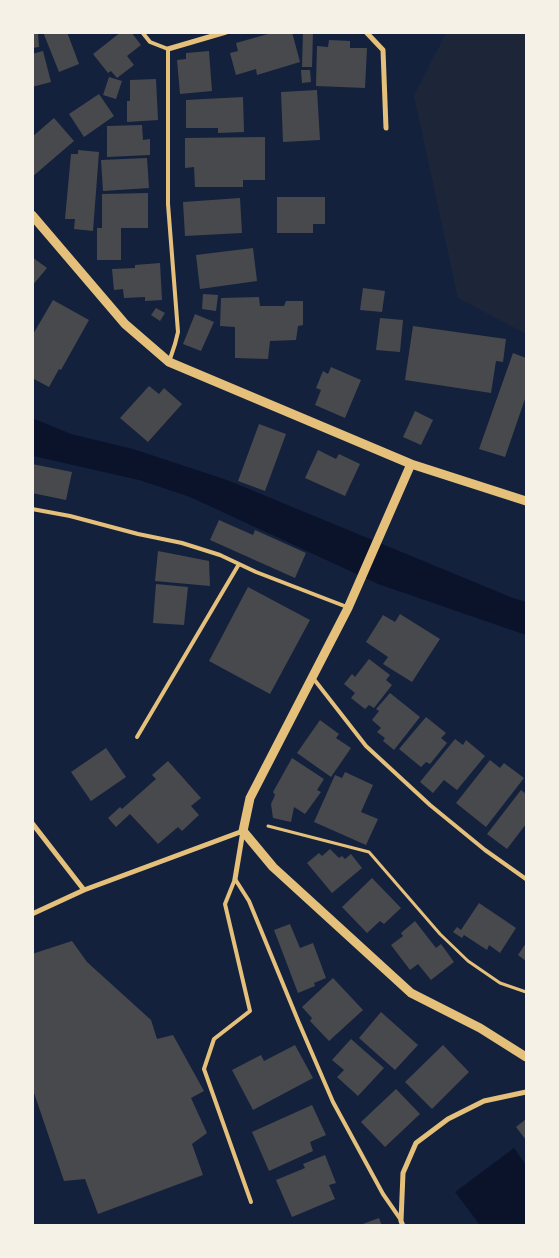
<!DOCTYPE html>
<html>
<head>
<meta charset="utf-8">
<style>
  body { margin:0 }
  #map { position:relative; width:559px; height:1258px; overflow:hidden; background:#14213d; font-family:"Source Sans 3",sans-serif }
  canvas { display:block }
  .frame { position:absolute; inset:0; border:34px solid #f6f1e7; pointer-events:none }
</style>
</head>
<body>
<div id="map">
<canvas width="559" height="1258"></canvas>
<div class="frame"></div>
</div>
<script>
const context = document.querySelector('canvas').getContext('2d');
context.lineJoin = 'round';
function fillPath(path, color) { context.fillStyle = color; context.fill(path, 'evenodd'); }
const poly = rows => new Path2D(rows.map(r => 'M' + r).join(''));
function stroke(path, color, width, dash) { context.strokeStyle = color; context.lineWidth = width; context.lineCap = dash ? 'butt' : 'round'; context.setLineDash(dash || []); context.stroke(path); }
fillPath(poly([
  [446,33,526,33,526,334,458,298,414,96]
]), '#1d2539');
fillPath(poly([
  [32,418,71,434,133,449,227,480,513,598,526,602,526,635,378,584,190,497,139,480,33,456],
  [514,1148,526,1165,526,1225,480,1225,455,1192]
]), '#0b132b');
fillPath(poly([
  [32,32,38,32,39,47,32,48],
  [43,32,67,32,79,64,59,72],
  [121,32,131,32,141,45,127,56,134,65,117,78,111,71,108,73,93,54],
  [275,32,292,32,300,62,257,75,256,69,236,75,230,53,238,51,236,43],
  [303,32,313,32,312,67,302,67],
  [329,40,350,41,350,48,367,48,365,88,316,86,317,46,328,47],
  [43,51,51,82,32,87,32,54],
  [209,51,212,91,180,94,177,60,186,59,186,53],
  [301,70,310,70,311,82,302,83],
  [109,77,122,81,116,99,103,95],
  [156,79,158,120,127,122,127,101,130,101,130,80],
  [317,90,320,140,283,142,281,92],
  [99,94,114,116,84,137,69,114],
  [243,97,244,132,218,133,218,128,186,128,186,100],
  [54,118,74,141,32,177,32,137],
  [142,125,143,140,150,139,150,155,107,157,107,126],
  [265,137,265,180,243,180,243,187,195,187,194,167,185,168,185,138],
  [78,150,99,152,93,231,74,229,75,219,65,219,71,154,78,154],
  [147,158,149,188,103,191,101,160],
  [148,193,148,228,121,228,121,260,97,260,97,228,102,228,102,194],
  [277,197,325,197,325,224,313,224,313,233,277,233],
  [240,198,242,233,185,236,183,202],
  [253,248,257,281,200,289,196,255],
  [32,257,47,268,32,286],
  [160,263,162,300,145,301,145,297,124,298,123,289,114,290,112,269,135,268,135,265],
  [363,288,385,291,382,312,360,310],
  [203,294,218,295,216,311,202,309],
  [259,297,260,306,284,306,286,301,303,301,303,325,298,326,296,340,270,341,268,359,235,358,235,327,220,326,221,298],
  [53,300,89,320,61,370,59,369,49,387,32,378,32,336],
  [156,308,165,313,160,321,151,315],
  [195,314,214,322,201,351,183,344],
  [380,318,403,320,400,352,376,350],
  [413,326,506,339,503,362,496,361,491,393,405,380],
  [513,353,526,358,526,396,505,457,479,449],
  [331,367,361,380,345,418,315,405,321,390,316,388,323,371,328,374],
  [149,386,159,394,164,388,182,404,148,442,120,418],
  [415,411,433,420,421,445,403,437],
  [259,424,286,434,265,491,238,481],
  [318,450,336,459,339,454,360,464,345,496,305,478],
  [32,464,72,472,66,500,32,493],
  [219,520,253,535,255,530,306,553,295,578,210,540],
  [158,551,209,561,210,586,155,581],
  [156,584,188,587,184,625,153,623],
  [248,587,310,620,270,694,209,661],
  [400,614,440,639,412,682,383,664,388,657,366,642,383,615,395,622],
  [369,659,390,675,386,680,392,685,374,708,369,705,365,709,351,698,355,693,344,684,352,674,355,677],
  [390,693,420,717,394,750,383,741,385,738,377,732,381,728,372,720,379,711,376,709],
  [426,717,446,733,441,738,447,743,430,764,426,762,421,767,399,749],
  [320,720,339,734,336,738,351,748,331,777,297,753],
  [455,739,463,745,466,740,485,756,457,790,444,780,433,793,420,782],
  [106,748,126,777,91,801,71,772],
  [292,758,324,779,317,790,321,792,305,814,294,807,291,822,273,818,271,804,275,795,273,792],
  [490,760,500,768,504,763,524,778,486,827,456,803],
  [168,761,201,798,191,806,199,815,182,831,178,827,158,844,130,814,116,827,108,818,120,807,122,809,156,779,152,775],
  [345,772,373,785,361,812,378,819,366,845,314,822,335,775,342,778],
  [521,790,526,794,526,824,507,849,487,834],
  [330,849,339,858,342,856,345,859,351,854,362,868,332,893,307,863,319,853,322,856],
  [372,878,401,908,384,924,380,921,367,933,342,907],
  [479,903,516,928,500,953,489,945,487,950,464,935,462,938,453,932,457,927,461,930],
  [415,921,436,948,441,944,454,962,431,980,418,964,410,970,391,945,403,936,401,933],
  [290,924,300,948,313,943,326,978,314,983,315,986,298,993,274,930],
  [72,941,87,962,151,1020,157,1039,173,1035,204,1091,191,1098,207,1133,192,1144,203,1175,98,1214,85,1179,64,1181,32,1087,32,954],
  [526,943,526,961,518,955],
  [333,978,363,1010,329,1041,310,1021,312,1018,302,1007],
  [381,1012,418,1045,395,1070,359,1038],
  [351,1039,384,1068,358,1096,337,1077,344,1070,332,1060],
  [295,1045,313,1078,253,1110,232,1070,261,1055,264,1061],
  [443,1045,469,1072,432,1109,405,1082],
  [396,1089,420,1114,385,1147,361,1122],
  [312,1105,326,1135,310,1142,313,1151,269,1171,252,1132],
  [526,1119,526,1140,516,1127],
  [325,1155,336,1183,329,1185,335,1199,292,1217,276,1180,305,1168,303,1164],
  [379,1218,382,1226,360,1226,360,1225]
]), '#48494c');
stroke(poly([
  [268,826,369,852,440,934,468,961,500,983,526,992]
]), '#e5c07b', 3);
stroke(poly([
  [142,32,150,42,168,49,168,204,178,332,175,344,169,362],
  [32,509,70,516,138,534,182,543,220,555,256,572,347,607],
  [313,678,366,746,430,805,485,850,526,879],
  [137,737,239,564],
  [235,879,249,901,299,1023,333,1102,383,1194,401,1220],
  [235,879,225,904,250,1011,214,1039,204,1069,251,1202]
]), '#e5c07b', 4);
stroke(poly([
  [366,32,383,50,386,128],
  [168,49,226,32],
  [32,823,84,890],
  [235,879,243,831],
  [32,914,84,890,243,831],
  [403,1226,401,1221,403,1173,416,1143,448,1119,484,1101,526,1092]
]), '#e5c07b', 5);
stroke(poly([
  [32,215,125,324,169,362,411,464,526,501],
  [411,464,348,608,250,798,243,831,273,867,411,993,480,1028,526,1057]
]), '#e5c07b', 9);
</script>
</body>
</html>
